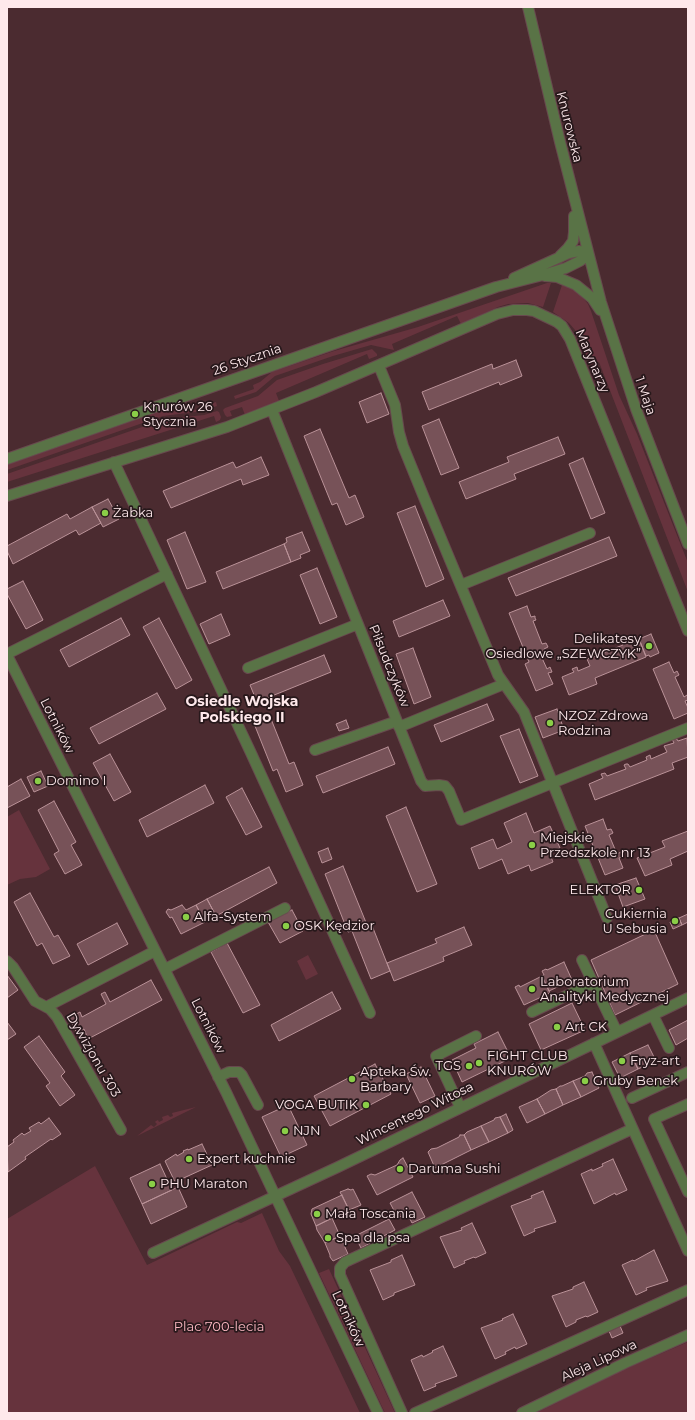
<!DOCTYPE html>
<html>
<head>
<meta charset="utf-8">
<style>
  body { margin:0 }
  #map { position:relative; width:695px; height:1420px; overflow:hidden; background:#4b2b30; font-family:Montserrat,sans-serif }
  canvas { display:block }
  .frame { position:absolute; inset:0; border:8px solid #fee8eb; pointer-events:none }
</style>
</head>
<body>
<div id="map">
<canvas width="695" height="1420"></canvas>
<div class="frame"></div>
</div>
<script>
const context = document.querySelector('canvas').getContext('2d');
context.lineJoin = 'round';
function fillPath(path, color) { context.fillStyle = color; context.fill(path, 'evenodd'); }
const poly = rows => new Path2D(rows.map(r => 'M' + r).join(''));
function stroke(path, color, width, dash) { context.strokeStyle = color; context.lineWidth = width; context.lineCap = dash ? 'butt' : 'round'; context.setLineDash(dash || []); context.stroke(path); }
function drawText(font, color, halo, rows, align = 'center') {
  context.font = font + ' Montserrat,sans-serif'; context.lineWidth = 3.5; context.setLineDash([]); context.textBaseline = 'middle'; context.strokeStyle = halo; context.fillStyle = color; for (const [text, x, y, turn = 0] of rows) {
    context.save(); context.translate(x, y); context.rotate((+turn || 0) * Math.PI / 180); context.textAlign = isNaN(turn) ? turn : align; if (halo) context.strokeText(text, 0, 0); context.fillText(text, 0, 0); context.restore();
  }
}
fillPath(poly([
  [547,283,551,283,543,307,528,303,508,304,498,307,461,324,457,316,392,344,394,350,371,345,333,356,275,376,256,392,235,399,234,396,254,389,253,385,260,382,272,372,334,351,418,327],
  [562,285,578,292,588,304,591,311,619,395,637,434,688,563,688,592,599,362,590,365,582,343,575,330,569,323,553,312],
  [372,349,377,354,377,356,369,359,367,354,276,393,279,401,245,415,242,407,230,411,232,416,227,417,225,415,223,410,225,408,258,396,277,380,323,364],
  [216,402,217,406,203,411,163,416,7,470,7,465,164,410,168,409,170,412,182,408,195,410],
  [217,411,219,412,221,417,220,420,216,422,214,416,7,482,7,474,165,419,204,415],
  [19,810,50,869,36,877,20,879,7,885,7,817],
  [308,955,318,974,306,980,297,961],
  [196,1107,137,1136,151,1125,154,1127,157,1124,155,1122,156,1121,158,1120,159,1122,163,1120,162,1117,168,1115,170,1117,173,1116,172,1113],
  [95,1166,147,1265,237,1222,241,1223,262,1213,279,1251,290,1266,360,1413,7,1413,7,1219],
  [329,1269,395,1413,385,1413,319,1273],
  [688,1342,688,1413,536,1413,623,1370]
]), '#66333d');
const building = poly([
  [516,360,522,376,500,385,499,382,429,410,422,392,492,364,493,369,516,360],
  [381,393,389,414,367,423,359,402,381,393],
  [439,419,459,468,441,475,422,426,439,419],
  [320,429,349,498,355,495,364,517,346,525,337,503,332,505,304,436,320,429],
  [558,437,565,454,514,474,516,479,466,499,459,482,509,462,507,457,558,437],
  [261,457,269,475,243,485,241,479,171,508,163,491,233,462,236,468,261,457],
  [583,458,605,513,591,519,569,464,583,458],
  [108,499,119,519,103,527,92,507,108,499],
  [415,506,444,579,426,587,397,513,415,506],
  [92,507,101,523,79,535,76,530,13,564,7,551,7,546,67,514,70,519,92,507],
  [185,532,206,582,187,589,167,540,185,532],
  [302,532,310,551,300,555,301,558,291,562,284,544,287,542,286,538,302,532],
  [609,537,617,556,516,596,508,578,609,537],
  [284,544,291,562,223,589,216,572,284,544],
  [317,568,337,617,320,624,300,575,317,568],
  [23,581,43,620,26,629,7,594,7,589,23,581],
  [443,600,450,616,399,637,393,621,443,600],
  [527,606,531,617,535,616,535,618,536,620,533,621,542,644,546,643,548,647,544,649,547,656,542,658,547,669,550,667,552,672,548,673,553,684,536,691,525,664,529,662,509,613,527,606],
  [221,614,230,635,209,644,200,624,221,614],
  [121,618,130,635,69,667,60,650,121,618],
  [159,618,192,680,176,689,143,627,159,618],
  [651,634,659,653,650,657,649,655,646,656,639,639,651,634],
  [626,639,628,643,639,639,646,657,595,678,597,684,569,695,562,677,574,672,572,669,577,667,578,671,590,666,587,659,599,655,598,651,602,649,603,653,623,645,622,641,626,639],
  [413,648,431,697,414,704,396,654,413,648],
  [324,655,331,672,257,702,250,685,324,655],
  [669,662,674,673,677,671,679,675,675,677,684,697,687,695,688,697,688,700,685,701,688,708,688,713,674,719,653,669,669,662],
  [157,693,166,709,99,744,90,728,157,693],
  [487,704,494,720,441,742,434,725,487,704],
  [557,709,564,730,543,738,535,717,557,709],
  [271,719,289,764,294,762,303,785,286,792,277,769,273,771,255,726,271,719],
  [346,720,349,728,339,731,336,724,346,720],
  [519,729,538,776,520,783,500,736,519,729],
  [676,738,678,741,687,738,688,757,672,763,674,769,595,800,589,784,603,778,601,774,605,773,607,776,626,769,624,765,626,764,628,764,630,767,647,760,646,757,650,755,651,759,667,752,664,746,674,743,672,739,676,738],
  [388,747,395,764,323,793,316,776,388,747],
  [110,754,131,792,114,801,93,763,110,754],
  [41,771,48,786,34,792,27,777,41,771],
  [21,779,30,796,7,808,7,787,21,779],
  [205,785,214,803,147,837,139,820,205,785],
  [242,788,262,827,246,835,226,797,242,788],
  [54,801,76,842,71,845,82,865,65,874,54,854,59,851,38,810,54,801],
  [406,807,437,884,417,892,386,816,406,807],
  [526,813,534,833,550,826,560,848,549,852,553,862,531,871,529,865,508,874,502,859,479,869,471,848,493,839,497,849,512,842,504,823,526,813],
  [603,819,607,830,611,829,613,833,609,835,617,854,621,852,622,857,619,858,623,868,605,875,585,826,603,819],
  [688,831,688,851,670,859,672,865,645,876,637,858,665,847,662,841,688,831],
  [328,848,332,859,322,863,318,852,328,848],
  [343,866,367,925,371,923,390,971,371,979,352,931,348,932,325,874,343,866],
  [269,867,277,883,216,916,207,899,269,867],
  [636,878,645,899,623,907,615,885,636,878],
  [30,893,54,937,58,935,70,956,53,964,42,943,37,946,14,902,30,893],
  [207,899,215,914,204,920,196,905,207,899],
  [182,905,186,910,196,905,205,922,181,934,172,917,170,918,166,912,168,909,171,910,182,905],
  [292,910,303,931,280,943,268,922,292,910],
  [688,914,688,922,682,925,679,918,688,914],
  [679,918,682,925,673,929,670,922,679,918],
  [117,923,128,944,88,965,77,944,117,923],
  [464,927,472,945,443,957,444,961,394,981,387,963,437,943,435,939,464,927],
  [654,930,678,984,615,1015,591,960,654,930],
  [227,943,260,1005,243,1013,211,952,227,943],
  [564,962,572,980,549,991,542,976,544,975,542,971,546,969,547,970,564,962],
  [7,975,18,990,7,998,7,975],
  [542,976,550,993,524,1005,515,987,519,985,520,987,542,976],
  [151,980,162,1000,88,1039,84,1029,77,1033,69,1018,80,1012,82,1017,106,1004,101,994,105,992,110,1002,151,980],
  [332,992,341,1009,279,1041,271,1025,332,992],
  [572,1003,585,1030,541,1050,529,1024,572,1003],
  [688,1020,688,1038,676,1045,669,1030,688,1020],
  [7,1022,16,1034,7,1040,7,1022],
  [498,1032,511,1058,462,1082,452,1060,476,1048,474,1044,498,1032],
  [39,1036,65,1072,61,1076,75,1095,60,1106,46,1086,50,1083,24,1047,39,1036],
  [648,1045,656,1061,638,1069,630,1053,648,1045],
  [630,1053,638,1069,620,1078,612,1062,630,1053],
  [375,1064,391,1094,330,1126,314,1096,375,1064],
  [421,1067,435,1096,420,1103,406,1074,421,1067],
  [592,1072,599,1088,581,1097,573,1081,585,1076,587,1073,592,1072],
  [573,1081,581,1097,563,1105,556,1089,560,1086,562,1086,573,1081],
  [556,1089,563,1105,545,1114,537,1099,551,1090,556,1089],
  [537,1099,545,1114,527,1123,519,1107,537,1099],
  [288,1105,307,1145,281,1157,262,1117,288,1105],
  [506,1114,513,1130,508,1133,500,1117,506,1114],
  [500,1117,508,1133,489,1142,481,1126,494,1120,495,1118,500,1117],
  [49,1118,61,1134,52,1140,51,1139,25,1157,26,1159,8,1172,7,1147,14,1142,13,1140,22,1133,24,1135,31,1131,29,1128,39,1122,41,1124,49,1118],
  [481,1126,489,1142,471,1150,464,1135,467,1132,481,1126],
  [460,1135,464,1135,471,1150,435,1168,428,1152,431,1149,437,1148,459,1137,460,1135],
  [202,1144,212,1165,175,1182,165,1161,176,1154,177,1156,184,1152,183,1151,188,1149,188,1150,202,1144],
  [403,1158,413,1177,377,1195,367,1176,371,1174,375,1175,397,1165,400,1160,403,1158],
  [613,1159,627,1190,616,1195,615,1193,594,1204,581,1174,592,1169,592,1171,603,1166,602,1164,613,1159],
  [160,1164,172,1190,142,1204,130,1178,160,1164],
  [178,1187,187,1207,151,1224,142,1204,178,1187],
  [348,1189,351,1190,353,1189,361,1205,349,1210,340,1192,348,1189],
  [543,1191,556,1222,534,1229,535,1231,524,1236,511,1206,532,1198,531,1196,543,1191],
  [412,1192,425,1217,412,1223,407,1213,398,1218,390,1203,412,1192],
  [342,1195,349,1210,316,1226,311,1214,312,1209,342,1195],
  [332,1218,340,1236,325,1243,317,1230,316,1226,332,1218],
  [389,1219,395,1230,361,1248,355,1236,389,1219],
  [472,1223,486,1253,475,1258,474,1257,464,1261,465,1263,454,1268,440,1237,462,1230,461,1228,472,1223],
  [340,1236,348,1254,333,1261,330,1257,330,1255,325,1243,340,1236],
  [654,1250,668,1281,646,1288,647,1290,636,1295,622,1265,633,1260,634,1261,654,1250],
  [402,1255,415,1285,394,1293,394,1295,383,1300,370,1270,391,1262,391,1260,402,1255],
  [584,1282,598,1312,587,1317,586,1316,576,1320,576,1322,566,1327,552,1296,573,1289,573,1287,584,1282],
  [513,1314,527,1344,516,1349,515,1347,505,1352,506,1354,495,1359,481,1328,503,1320,502,1319,513,1314],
  [620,1326,623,1333,612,1338,609,1331,620,1326],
  [443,1346,457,1376,435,1384,436,1386,424,1391,411,1360,422,1355,423,1357,433,1352,432,1351,443,1346]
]);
fillPath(building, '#775258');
stroke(building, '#ba9298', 1);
const minor = poly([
  [528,7,560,142,601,302,636,409,688,544],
  [560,256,568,248,573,241,574,232,574,216],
  [545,276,557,277,576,285,592,298,600,310],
  [514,278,569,253,579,251,587,252],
  [379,366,395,405,399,432,403,446,425,500,498,675,524,712,528,722,607,918],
  [272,410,421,781,425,786,439,785,445,786,449,791,461,820,688,728],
  [7,459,496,287,543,275,566,268,580,261,584,258,587,252],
  [114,462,251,753,370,1013],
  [7,496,227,427,316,392,497,314,513,310,527,310,534,311,557,322,562,326,570,339,688,631],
  [461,585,590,533],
  [7,654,167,574],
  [7,655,226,1092,378,1413],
  [248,668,358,624],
  [399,727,504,684],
  [315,750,397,721],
  [582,960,617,1032],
  [7,961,13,967,35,1001,50,1009,57,1017,121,1130],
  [165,969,285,908],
  [46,1007,155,951],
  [532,1012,593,983],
  [653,1015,669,1048],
  [594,1043,688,1251],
  [218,1077,229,1072,239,1072,242,1075,258,1105],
  [632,1098,688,1072],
  [688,1104,654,1119,688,1192],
  [460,1107,436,1056,476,1036],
  [153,1253,338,1167,688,998],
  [402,1413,340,1275,340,1268,345,1262,632,1129],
  [415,1413,688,1290],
  [522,1413,625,1363,688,1335]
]);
stroke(minor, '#68494e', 12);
stroke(minor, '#597346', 10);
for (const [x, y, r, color] of [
  [135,414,4,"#8ace47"],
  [105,513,4,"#8ace47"],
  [649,646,4,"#8ace47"],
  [550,723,4,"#8ace47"],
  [38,781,4,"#8ace47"],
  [532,845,4,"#8ace47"],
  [639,890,4,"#8ace47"],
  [186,917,4,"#8ace47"],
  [675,921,4,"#8ace47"],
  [286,926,4,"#8ace47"],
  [532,989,4,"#8ace47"],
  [557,1027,4,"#8ace47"],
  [622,1061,4,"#8ace47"],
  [479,1063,4,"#8ace47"],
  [469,1066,4,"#8ace47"],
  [352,1079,4,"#8ace47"],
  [585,1081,4,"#8ace47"],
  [366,1105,4,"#8ace47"],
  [285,1131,4,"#8ace47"],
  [189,1159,4,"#8ace47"],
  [400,1169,4,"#8ace47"],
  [152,1184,4,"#8ace47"],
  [317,1214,4,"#8ace47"],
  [328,1238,4,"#8ace47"]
]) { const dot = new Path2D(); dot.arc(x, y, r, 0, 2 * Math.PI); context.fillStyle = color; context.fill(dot); stroke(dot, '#27181b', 1.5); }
drawText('13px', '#fee8eb', '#27181b', [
  ["Knurowska",569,127,76],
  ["26 Stycznia",247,360,-19],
  ["Marynarzy",592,361,67],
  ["1 Maja",645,396,71],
  ["Piłsudczyków",389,666,68],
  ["Lotników",57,726,63],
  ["Lotników",208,1026,63],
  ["Dywizjonu 303",93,1055,60],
  ["Wincentego Witosa",415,1114,-26],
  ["Lotników",348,1319,65],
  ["Aleja Lipowa",599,1361,-25]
]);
drawText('13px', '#fee8eb', '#27181b', [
  ["Knurów 26",143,407],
  ["Stycznia",143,422],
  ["Żabka",113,513],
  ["Delikatesy",641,639,"right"],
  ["Osiedlowe „SZEWCZYK”",641,654,"right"],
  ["NZOZ Zdrowa",558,716],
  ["Rodzina",558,731],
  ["Domino I",46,781],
  ["Miejskie",540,838],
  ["Przedszkole nr 13",540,853],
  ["ELEKTOR",631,890,"right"],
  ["Cukiernia",667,914,"right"],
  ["U Sebusia",667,929,"right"],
  ["Alfa-System",194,917],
  ["OSK Kędzior",294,926],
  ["Laboratorium",540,982],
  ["Analityki Medycznej",540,997],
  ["Art CK",565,1027],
  ["FIGHT CLUB",487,1056],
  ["KNURÓW",487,1071],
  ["Fryz-art",630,1061],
  ["TGS",461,1066,"right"],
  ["Apteka Św.",360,1072],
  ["Barbary",360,1087],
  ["Gruby Benek",593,1081],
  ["VOGA BUTIK",358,1105,"right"],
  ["NJN",293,1131],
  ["Expert kuchnie",197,1159],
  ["Daruma Sushi",408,1169],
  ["PHU Maraton",160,1184],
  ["Mała Toscania",325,1214],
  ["Spa dla psa",336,1238]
], 'left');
drawText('13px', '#fdb9c3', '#27181b', [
  ["Plac 700-lecia",219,1327]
]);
drawText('bold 14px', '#fee8eb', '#27181b', [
  ["Osiedle Wojska",242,702],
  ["Polskiego II",242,718]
]);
</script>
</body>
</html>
